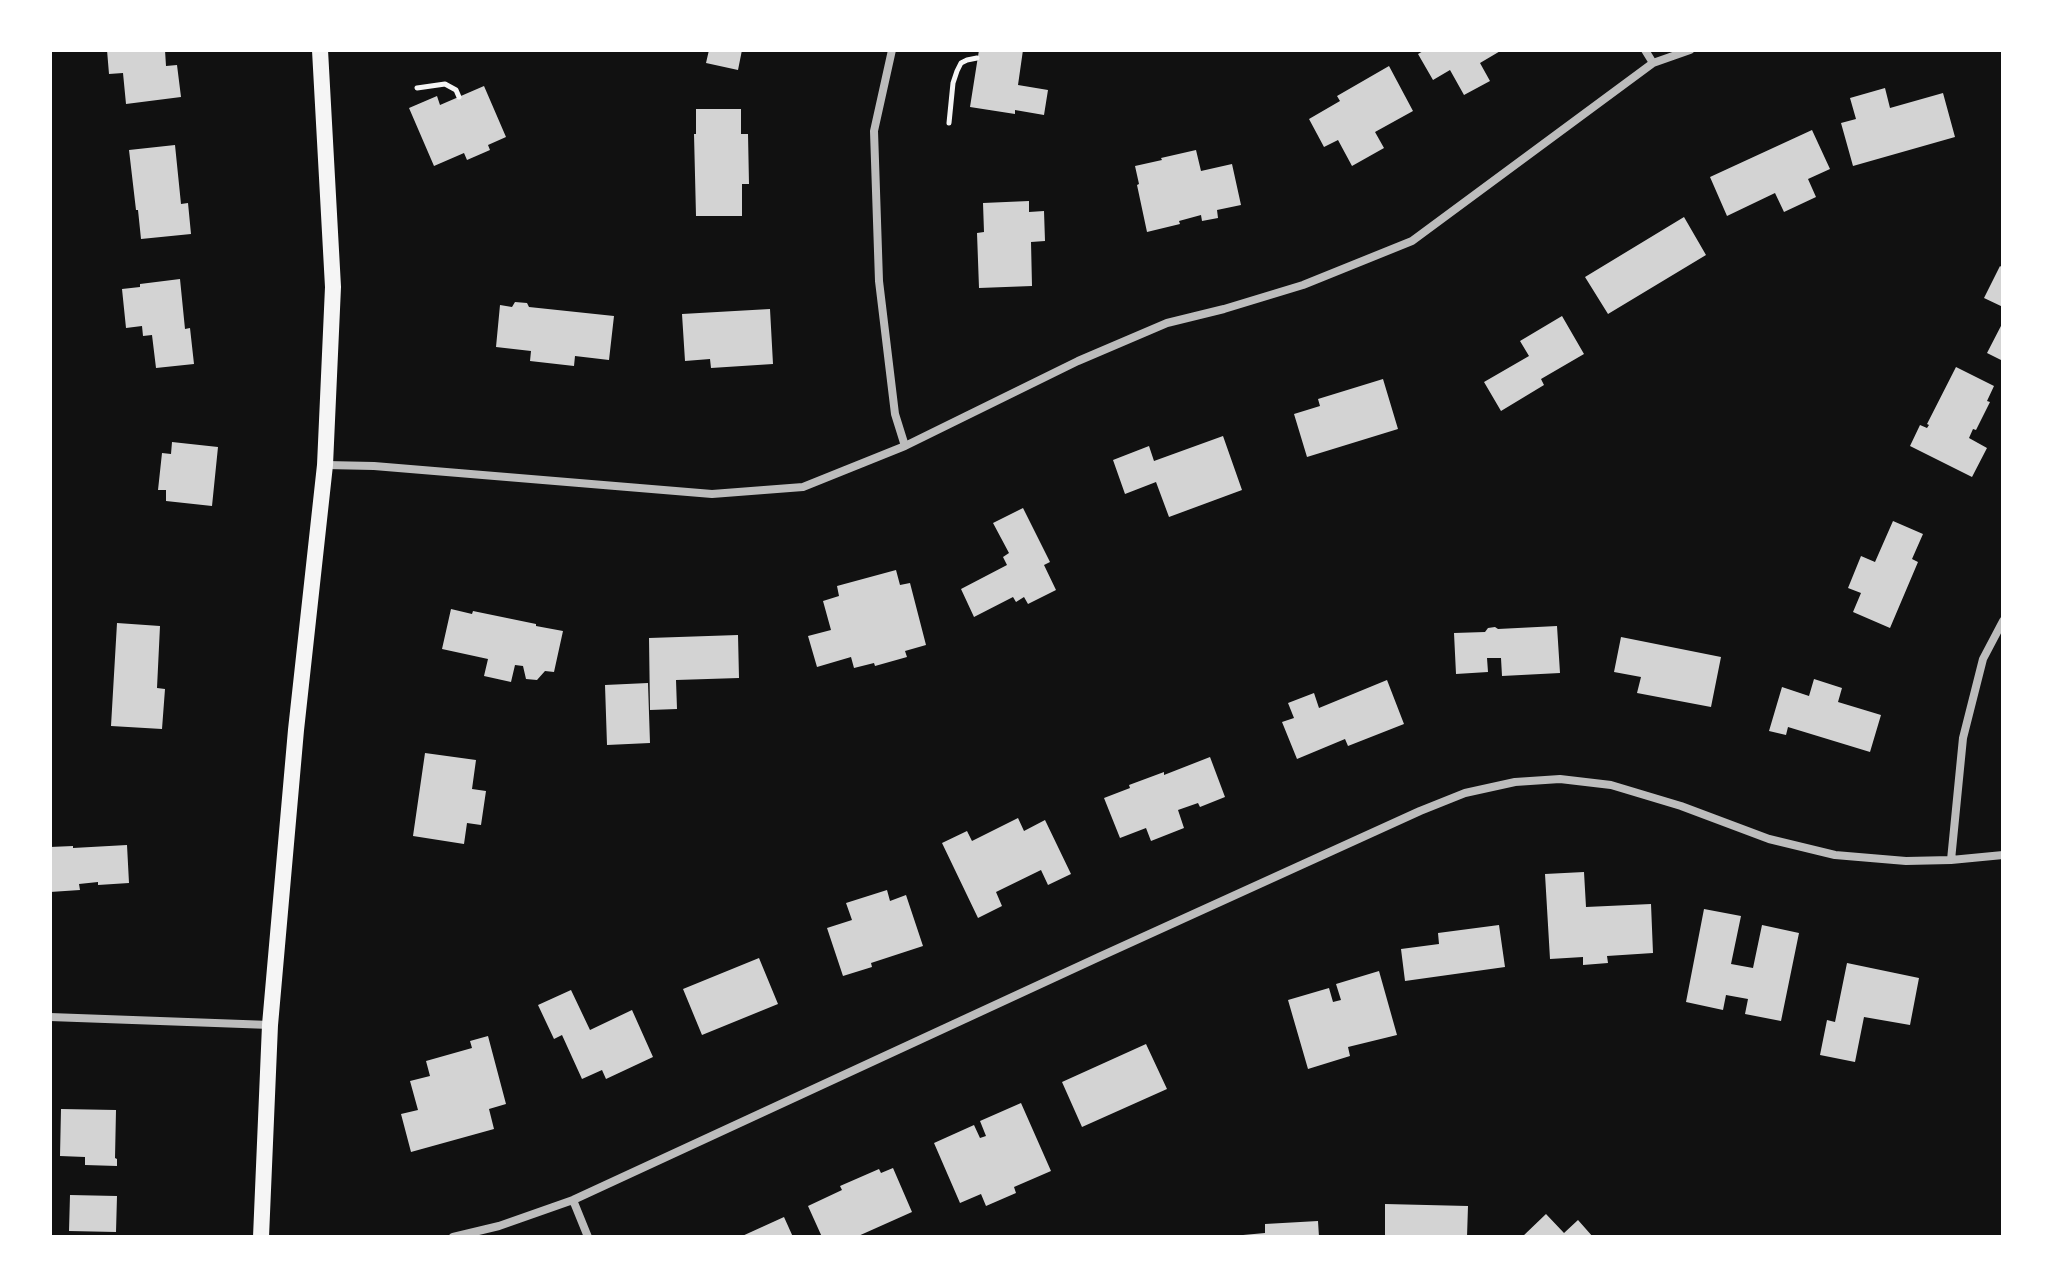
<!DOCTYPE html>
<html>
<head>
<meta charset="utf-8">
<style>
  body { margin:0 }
  #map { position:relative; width:2053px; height:1287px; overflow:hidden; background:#111; font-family:"Crimson Pro",serif }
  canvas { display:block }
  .frame { position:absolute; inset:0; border:52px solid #fff; pointer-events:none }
</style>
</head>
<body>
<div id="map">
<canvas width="2053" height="1287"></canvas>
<div class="frame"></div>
</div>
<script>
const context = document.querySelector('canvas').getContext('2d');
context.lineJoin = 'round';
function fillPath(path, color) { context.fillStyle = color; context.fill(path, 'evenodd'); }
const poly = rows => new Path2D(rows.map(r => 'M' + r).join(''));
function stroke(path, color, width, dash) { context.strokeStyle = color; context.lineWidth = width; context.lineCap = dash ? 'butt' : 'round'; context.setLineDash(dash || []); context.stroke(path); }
fillPath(poly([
  [107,50,165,50,166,66,177,65,181,97,126,104,123,73,109,74],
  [709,50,742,50,738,70,706,63],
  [979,50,1023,50,1018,85,1048,90,1044,115,1015,110,1015,114,970,107],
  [1425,50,1502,50,1480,63,1490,81,1464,95,1450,70,1433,80,1418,54],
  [1389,66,1413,111,1375,132,1384,148,1352,166,1338,140,1324,147,1309,119,1340,101,1337,96],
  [484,86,506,137,488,145,490,150,467,160,464,153,434,166,409,108,437,96,440,105],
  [1885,88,1890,108,1943,93,1955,137,1853,166,1841,123,1856,119,1850,98],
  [696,109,741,109,741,134,748,134,749,184,742,184,742,216,696,216,694,134,696,134],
  [1812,130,1830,169,1808,179,1816,197,1784,212,1775,193,1727,216,1710,177],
  [175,145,181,204,188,203,191,234,141,239,138,210,136,210,129,150],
  [1196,150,1201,171,1232,164,1241,205,1217,210,1218,218,1202,221,1201,215,1179,221,1180,224,1147,232,1137,185,1139,184,1135,166,1162,160,1161,158],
  [1029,201,1029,212,1044,211,1045,241,1031,242,1032,286,979,288,977,233,984,232,983,203],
  [1684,217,1706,255,1608,314,1585,277],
  [2000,266,2003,268,2003,307,1984,298],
  [180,279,185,329,190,328,194,364,156,368,152,335,143,336,142,326,126,328,122,289,140,287,140,284],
  [515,302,527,303,529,307,614,316,609,360,575,356,574,366,530,361,531,351,496,347,500,305,512,307],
  [770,309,773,364,711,368,710,359,685,361,682,314],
  [1562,316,1584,354,1541,379,1544,385,1501,411,1484,382,1529,356,1520,341],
  [2003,322,2003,361,1987,353],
  [1956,367,1994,386,1987,401,1990,402,1976,430,1973,429,1969,438,1987,448,1972,477,1910,446,1920,425,1927,428,1929,425,1927,424],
  [1383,379,1398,429,1307,457,1294,414,1320,406,1318,399],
  [1223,436,1242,490,1169,517,1156,482,1125,494,1113,460,1149,446,1154,461],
  [172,442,218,447,212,506,166,501,166,490,158,490,162,453,171,454],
  [1023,508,1050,562,1044,565,1056,590,1028,604,1024,597,1016,602,1013,597,974,617,961,589,1007,565,1003,557,1009,553,993,523],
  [1893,521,1923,534,1912,559,1918,562,1890,628,1853,612,1861,593,1848,588,1861,556,1875,562],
  [896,570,900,585,910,583,926,645,905,651,907,657,875,666,874,663,854,668,851,657,817,667,808,636,831,630,823,601,839,596,837,586],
  [451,609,472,614,473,611,536,624,536,626,563,631,554,672,545,671,537,680,526,679,523,666,515,665,511,682,484,676,488,659,442,649],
  [117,623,160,626,157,688,165,689,162,729,111,726],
  [1557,626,1560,673,1502,676,1501,658,1487,658,1488,672,1456,674,1454,633,1485,632,1488,628,1495,627,1498,629],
  [738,635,739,678,676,680,677,709,650,710,649,638],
  [1621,637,1721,657,1711,707,1637,693,1641,677,1614,672],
  [1814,679,1842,688,1838,702,1881,715,1870,752,1788,727,1786,735,1769,731,1782,687,1809,696],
  [1387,680,1404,724,1348,746,1345,739,1297,759,1282,722,1294,718,1288,703,1314,693,1319,708],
  [648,683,650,743,607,745,605,685],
  [425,753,476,760,472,789,486,791,481,825,467,823,464,844,413,836],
  [1210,757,1225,797,1200,807,1198,803,1178,810,1184,828,1151,841,1146,828,1120,838,1104,798,1130,788,1129,785,1164,772,1164,775],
  [1018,818,1024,831,1045,820,1071,874,1048,885,1041,870,996,892,1002,906,978,918,942,843,967,831,972,841],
  [127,845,129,883,98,885,98,882,79,884,80,890,50,892,50,847,73,846,73,848],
  [1584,872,1586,907,1651,904,1653,953,1607,956,1608,963,1583,965,1583,957,1550,959,1545,874],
  [887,890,890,901,906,895,923,946,871,963,872,967,843,976,827,928,852,920,846,903],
  [1704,909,1741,916,1731,964,1753,968,1762,925,1799,933,1781,1021,1745,1014,1748,999,1726,995,1723,1010,1686,1002],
  [1499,925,1505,967,1405,981,1401,949,1439,944,1438,933],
  [759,958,778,1004,702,1035,683,989],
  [1847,963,1919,978,1910,1025,1864,1017,1855,1062,1820,1055,1827,1020,1835,1022],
  [1379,971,1397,1035,1348,1047,1350,1056,1308,1069,1288,1000,1329,988,1333,1002,1341,1000,1336,984],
  [571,990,590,1030,632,1010,653,1057,606,1079,602,1070,582,1079,562,1035,554,1039,538,1005],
  [488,1036,506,1104,489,1109,494,1129,411,1152,401,1114,418,1110,410,1081,430,1076,426,1061,472,1048,470,1041],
  [1146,1044,1167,1089,1082,1127,1062,1082],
  [1021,1103,1051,1171,1014,1187,1016,1193,986,1206,981,1194,960,1203,934,1143,974,1125,980,1138,986,1136,980,1121],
  [61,1109,116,1110,115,1158,117,1159,117,1166,85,1165,85,1157,60,1156],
  [893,1168,912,1212,856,1237,822,1237,808,1206,842,1190,840,1186,879,1169,881,1173],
  [70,1195,117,1196,116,1232,69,1231],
  [1385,1204,1468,1206,1467,1237,1385,1237],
  [1546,1214,1564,1233,1578,1220,1593,1237,1522,1237],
  [784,1217,793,1237,740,1237],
  [1318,1221,1319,1237,1243,1237,1243,1235,1265,1233,1265,1224]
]), '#d3d3d3');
stroke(poly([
  [417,88,445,84,456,90,459,97],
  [949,123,953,83,957,71,961,63,967,60,977,58]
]), '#f5f5f5', 5);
stroke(poly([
  [892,50,874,131,879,281,895,414,905,446],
  [1645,50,1653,63],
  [326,465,374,466,712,494,803,487,905,446,1078,361,1167,323,1224,309,1303,285,1412,241,1653,63,1690,50],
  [1951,860,1963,738,1983,659,2003,621],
  [50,1017,270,1025],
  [573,1200,588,1237],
  [453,1237,499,1226,573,1200,1099,957,1420,811,1465,793,1515,782,1560,779,1611,785,1681,806,1769,839,1835,855,1906,861,1951,860,2003,855]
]), '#bcbcbc', 8);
stroke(poly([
  [261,1237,270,1025,296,730,325,465,333,287,320,50]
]), '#f5f5f5', 16);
</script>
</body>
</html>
